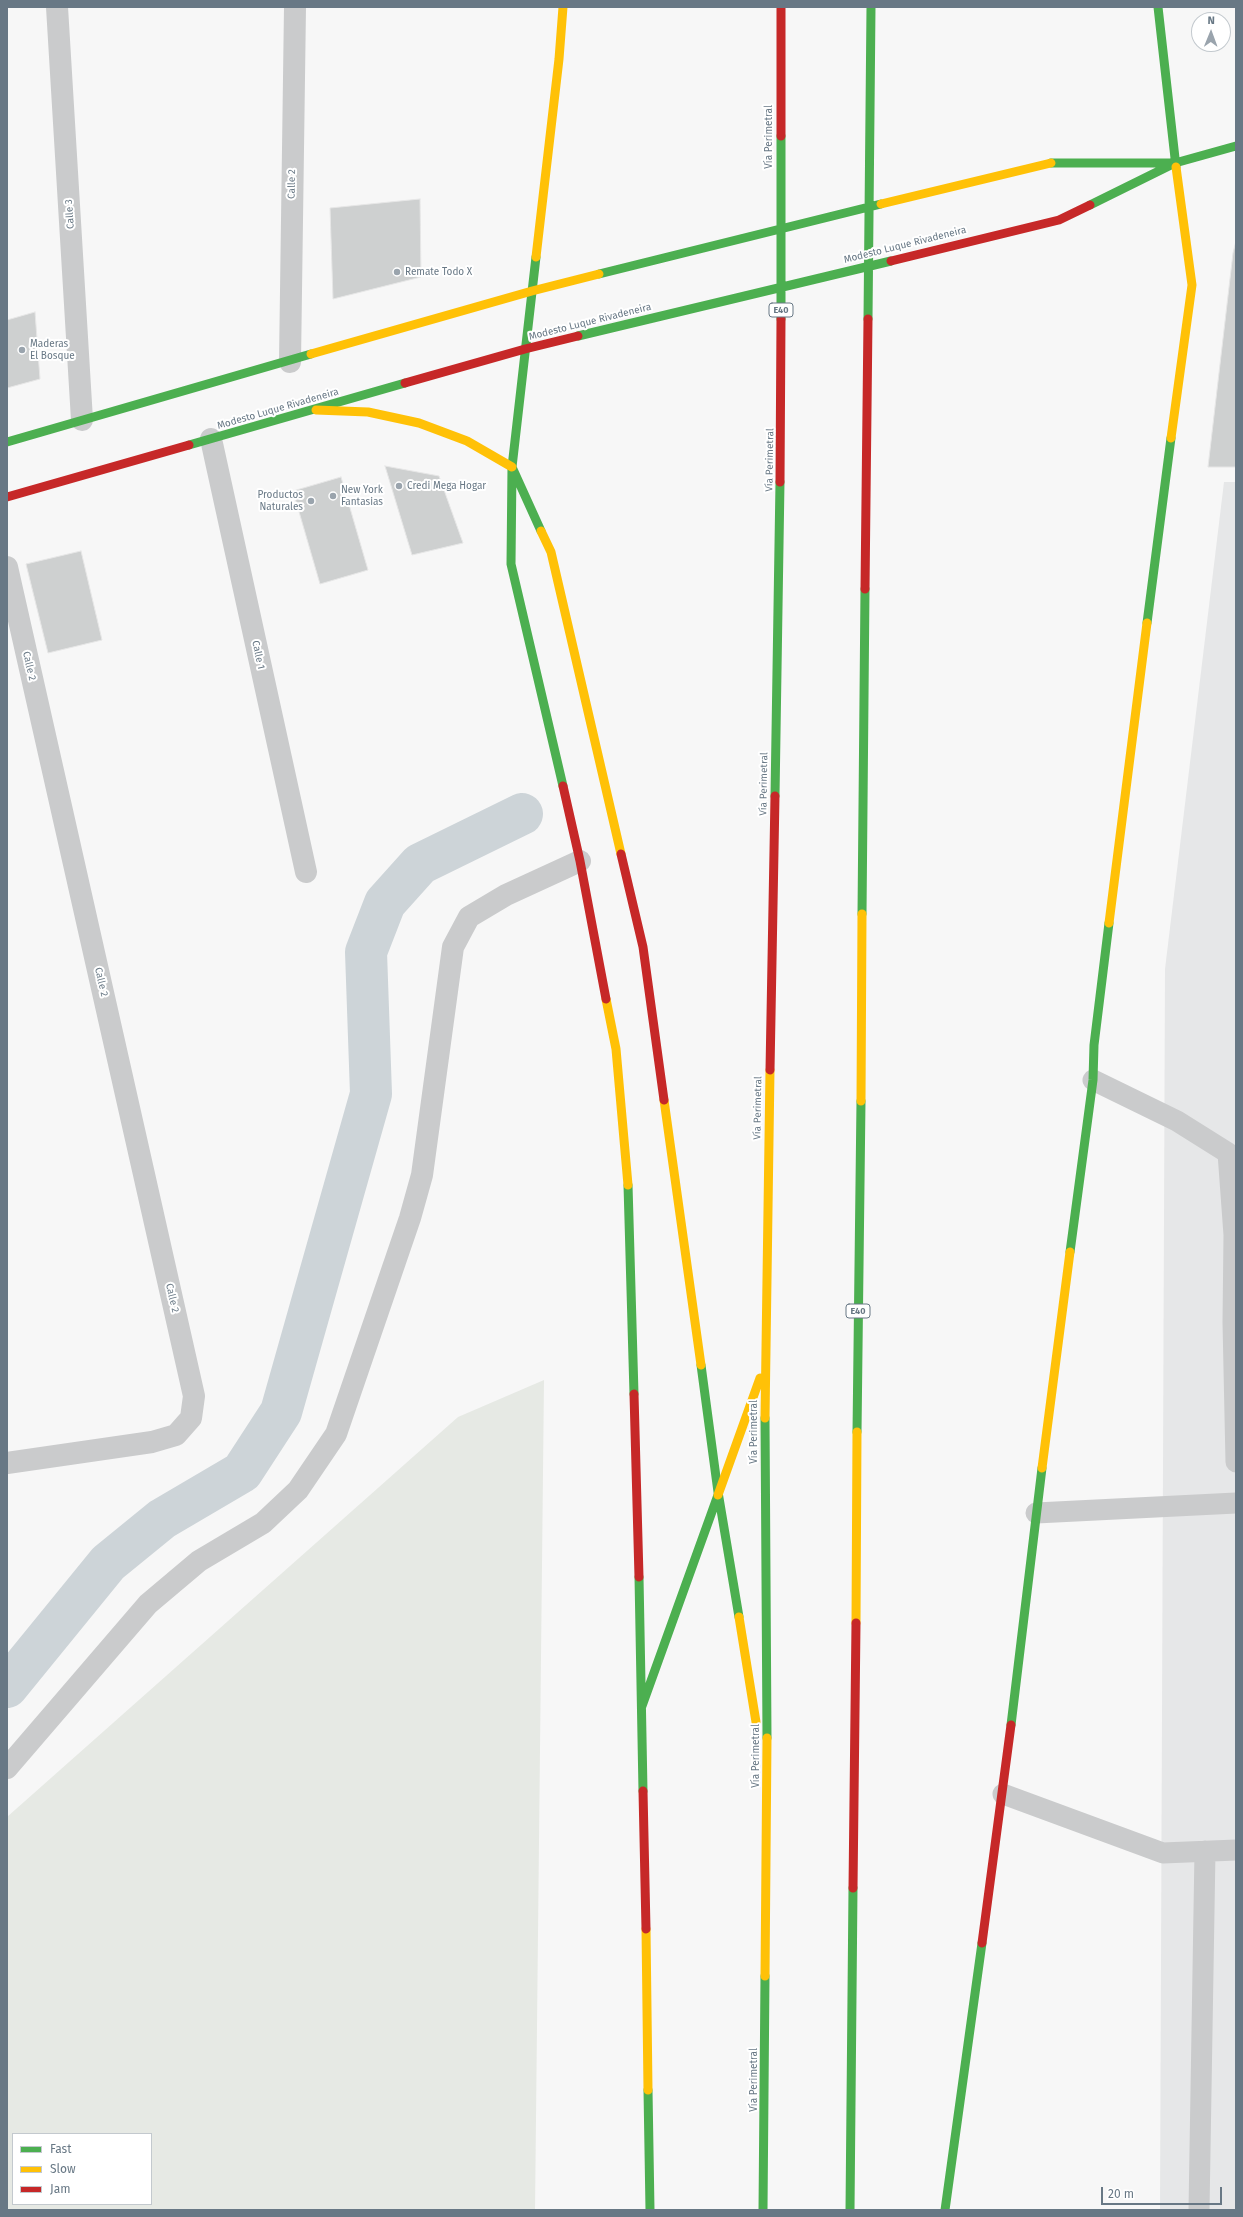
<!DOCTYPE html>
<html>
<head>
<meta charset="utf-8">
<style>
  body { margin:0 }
  #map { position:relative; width:1243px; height:2217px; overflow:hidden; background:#f7f7f7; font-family:"Fira Sans",sans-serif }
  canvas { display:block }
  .frame { position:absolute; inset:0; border:8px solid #687885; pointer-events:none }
  .legend { position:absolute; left:12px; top:2133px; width:140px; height:72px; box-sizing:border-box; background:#fff; border:1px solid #c3c9ce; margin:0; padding:5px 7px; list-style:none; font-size:12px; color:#687885 }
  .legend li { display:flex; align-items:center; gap:8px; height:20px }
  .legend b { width:20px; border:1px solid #c3c9ce }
  .north { position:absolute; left:1191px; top:12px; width:40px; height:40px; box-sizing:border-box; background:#fff; border:1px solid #c3c9ce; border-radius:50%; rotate:1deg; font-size:11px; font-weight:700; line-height:16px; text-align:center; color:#687885 }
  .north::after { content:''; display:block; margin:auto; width:14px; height:18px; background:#9aa4ad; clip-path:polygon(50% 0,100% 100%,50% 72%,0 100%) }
  .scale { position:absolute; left:1101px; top:2187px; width:121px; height:18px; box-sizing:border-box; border:2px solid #687885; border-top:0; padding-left:5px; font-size:12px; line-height:14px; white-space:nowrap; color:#687885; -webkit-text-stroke:3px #fff; paint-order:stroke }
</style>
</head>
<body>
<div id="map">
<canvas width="1243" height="2217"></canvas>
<div class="frame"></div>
<ul class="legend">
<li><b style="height:5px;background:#4caf50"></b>Fast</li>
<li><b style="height:5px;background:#ffc107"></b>Slow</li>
<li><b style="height:5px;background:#c62828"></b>Jam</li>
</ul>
<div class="north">N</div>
<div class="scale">20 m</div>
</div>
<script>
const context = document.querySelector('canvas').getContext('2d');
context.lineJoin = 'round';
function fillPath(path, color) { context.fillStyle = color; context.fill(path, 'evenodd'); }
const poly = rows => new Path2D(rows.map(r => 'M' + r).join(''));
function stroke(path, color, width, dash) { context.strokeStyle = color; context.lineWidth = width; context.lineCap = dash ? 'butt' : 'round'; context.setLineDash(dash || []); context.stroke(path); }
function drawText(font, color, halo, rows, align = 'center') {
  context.font = font + ' "Fira Sans",sans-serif'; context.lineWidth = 4; context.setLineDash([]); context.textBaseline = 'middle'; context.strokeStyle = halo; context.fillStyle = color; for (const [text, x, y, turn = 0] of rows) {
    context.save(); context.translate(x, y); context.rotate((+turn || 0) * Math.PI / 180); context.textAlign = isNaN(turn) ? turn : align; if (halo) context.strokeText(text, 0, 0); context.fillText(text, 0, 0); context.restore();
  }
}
fillPath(poly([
  [1224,482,1236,482,1236,2210,1160,2210,1165,969]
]), '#e6e7e8');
fillPath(poly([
  [544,1380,535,2210,7,2210,7,1817,458,1417],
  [13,2134,151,2134,151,2204,13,2204]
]), '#e6e9e4');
stroke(poly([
  [7,1687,108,1563,162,1519,242,1472,281,1412,371,1094,366,952,385,903,420,864,522,814]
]), '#cdd4d8', 42);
const building = poly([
  [420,199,421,277,333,299,330,208,420,199],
  [1236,241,1236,467,1208,467,1233,253,1236,241],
  [35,312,40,379,7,388,7,320,35,312],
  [385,466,439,476,463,543,412,555,385,466],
  [341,477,368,570,320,584,293,491,341,477],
  [81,551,102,640,48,653,26,564,81,551]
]);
fillPath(building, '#ced0d0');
stroke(building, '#e6e6e6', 1);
stroke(poly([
  [1093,1080,1177,1121,1228,1153,1234,1235,1233,1322,1236,1462],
  [1036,1513,1236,1503],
  [1003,1794,1163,1853,1236,1850],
  [1199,2210,1205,1851]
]), '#cacbcc', 21);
stroke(poly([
  [57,7,82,420],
  [290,362,295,7],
  [211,439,306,872],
  [7,567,194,1396,191,1418,176,1435,152,1442,7,1463],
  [7,1768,148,1604,199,1561,263,1523,298,1490,336,1434,410,1218,422,1175,453,947,469,917,506,895,580,861]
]), '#cacbcc', 22);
stroke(poly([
  [1158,7,1176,167],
  [781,136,781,319],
  [1051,163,1170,163],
  [1090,205,1175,163,1236,146],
  [536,257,512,467,541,531],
  [599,274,881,204],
  [868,319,871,7],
  [578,336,891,261],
  [7,442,311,354],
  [189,445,405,383],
  [512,467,511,564,563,786],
  [1147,623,1171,438],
  [775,796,780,482],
  [862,914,865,589],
  [628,1185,634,1394],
  [1070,1252,1093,1080,1094,1045,1109,923],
  [701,1365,718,1492,739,1617],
  [765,1418,767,1738],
  [857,1432,861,1101],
  [639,1577,643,1791],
  [642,1706,718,1495],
  [1011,1725,1042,1468],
  [648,2090,650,2210],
  [763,2210,765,1976],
  [850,2210,853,1888],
  [945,2210,982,1943]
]), '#4caf50', 9);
stroke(poly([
  [881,204,1051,163],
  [536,257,559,59,563,7],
  [311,354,532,291,599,274],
  [316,410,368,412,419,423,467,441,512,467],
  [1171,438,1192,285,1176,167],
  [541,531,551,552,621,854],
  [1109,923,1147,623],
  [606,999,616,1049,628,1185],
  [664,1100,701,1365],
  [861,1101,862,914],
  [765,1418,770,1070],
  [1042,1468,1070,1252],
  [718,1495,760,1378],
  [739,1617,756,1722],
  [856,1623,857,1432],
  [646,1929,648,2090],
  [765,1976,767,1738]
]), '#ffc107', 9);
stroke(poly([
  [781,7,781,136],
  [891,261,1059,220,1090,205],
  [405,383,525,349,578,336],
  [780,482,781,319],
  [7,497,189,445],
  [865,589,868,319],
  [563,786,580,861,606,999],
  [621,854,643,947,664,1100],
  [770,1070,775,796],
  [634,1394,639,1577],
  [643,1791,646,1929],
  [853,1888,856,1623],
  [982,1943,1011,1725]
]), '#c62828', 9);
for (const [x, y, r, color] of [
  [397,272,4,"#9aa4ad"],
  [22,350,4,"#9aa4ad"],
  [399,486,4,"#9aa4ad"],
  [333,496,4,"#9aa4ad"],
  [311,501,4,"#9aa4ad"]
]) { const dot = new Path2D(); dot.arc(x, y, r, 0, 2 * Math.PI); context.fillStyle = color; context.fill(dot); stroke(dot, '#fff', 1.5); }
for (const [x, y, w] of [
  [781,310,24],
  [858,1311,24]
]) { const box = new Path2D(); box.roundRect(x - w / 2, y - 7, w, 14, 3); context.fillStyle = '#fff'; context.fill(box); stroke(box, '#687885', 1); }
drawText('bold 9px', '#687885', null, [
  ["E40",781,310],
  ["E40",858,1311]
]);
drawText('10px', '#687885', '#fff', [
  ["Vía Perimetral",769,137,-90],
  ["Calle 2",292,184,-89],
  ["Calle 3",70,214,-94],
  ["Modesto Luque Rivadeneira",905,245,-14],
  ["Modesto Luque Rivadeneira",590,322,-14],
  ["Modesto Luque Rivadeneira",278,409,-16],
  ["Vía Perimetral",770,460,-89],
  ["Calle 1",258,655,78],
  ["Calle 2",29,666,77],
  ["Vía Perimetral",764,784,-89],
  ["Calle 2",101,982,77],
  ["Vía Perimetral",758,1108,-89],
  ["Calle 2",172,1298,77],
  ["Vía Perimetral",754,1432,-90],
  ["Vía Perimetral",756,1756,-90],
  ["Vía Perimetral",754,2080,-90]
]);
drawText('10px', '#687885', '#fff', [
  ["Remate Todo X",405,272],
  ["Maderas",30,344],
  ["El Bosque",30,356],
  ["Credi Mega Hogar",407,486],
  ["New York",341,490],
  ["Fantasias",341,502],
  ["Productos",303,495,"right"],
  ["Naturales",303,507,"right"]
], 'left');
</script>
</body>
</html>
